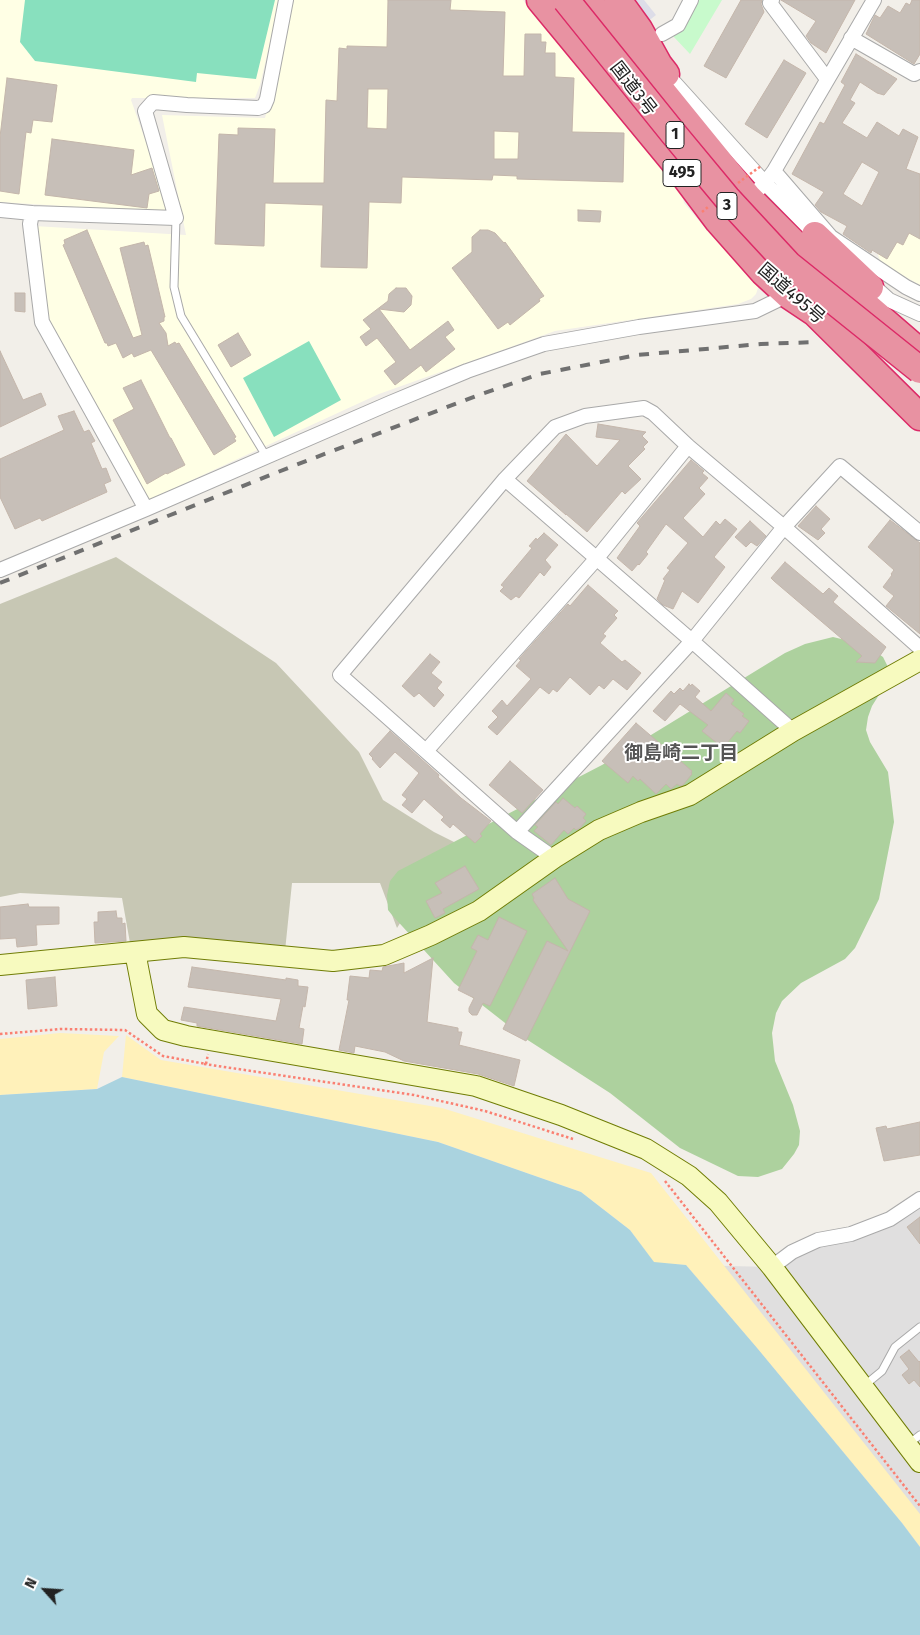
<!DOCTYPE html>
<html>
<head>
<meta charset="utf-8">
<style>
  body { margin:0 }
  #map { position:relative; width:920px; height:1635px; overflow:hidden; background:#f2efe9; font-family:"Fira Sans",sans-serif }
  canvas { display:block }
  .north { position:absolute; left:20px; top:1565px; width:50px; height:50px; -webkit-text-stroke:4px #fff; paint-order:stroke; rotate:296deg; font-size:14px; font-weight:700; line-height:20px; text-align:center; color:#222 }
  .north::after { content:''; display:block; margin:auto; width:18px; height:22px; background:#222; clip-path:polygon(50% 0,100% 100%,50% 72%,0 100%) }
</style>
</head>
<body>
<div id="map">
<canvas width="920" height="1635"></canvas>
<div class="north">N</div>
</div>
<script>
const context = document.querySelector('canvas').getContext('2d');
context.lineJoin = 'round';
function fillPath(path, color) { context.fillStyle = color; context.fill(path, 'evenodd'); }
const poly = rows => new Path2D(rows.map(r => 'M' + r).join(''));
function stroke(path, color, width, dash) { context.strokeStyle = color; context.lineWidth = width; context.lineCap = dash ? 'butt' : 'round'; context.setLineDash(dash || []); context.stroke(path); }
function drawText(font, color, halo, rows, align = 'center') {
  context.font = font + ' "Fira Sans","Noto Sans JP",sans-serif'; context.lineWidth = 4; context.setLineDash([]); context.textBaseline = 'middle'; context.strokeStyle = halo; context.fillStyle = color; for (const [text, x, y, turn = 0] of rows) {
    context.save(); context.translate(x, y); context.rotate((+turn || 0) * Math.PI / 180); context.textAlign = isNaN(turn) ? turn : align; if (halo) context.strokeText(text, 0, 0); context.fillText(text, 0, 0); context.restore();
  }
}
fillPath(poly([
  [920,1199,920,1547,902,1523,686,1265,772,1267,792,1252,851,1234]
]), '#e0dfdf');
fillPath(poly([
  [0,0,280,0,260,85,255,98,132,98,131,100,171,213,0,202],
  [294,0,523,0,681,192,684,203,710,234,756,281,758,288,756,294,751,299,738,304,555,331,379,394,144,502,48,317,34,226,186,235,162,115,265,118],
  [920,181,920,285,881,263,878,255]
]), '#ffffe5');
fillPath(poly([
  [116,557,276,663,359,752,383,800,434,832,478,854,420,891,397,928,380,883,292,883,285,951,130,943,122,898,20,893,0,897,0,604]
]), '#c7c7b4');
fillPath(poly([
  [833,637,866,645,883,657,890,671,889,679,872,706,868,717,866,730,870,742,888,772,894,822,879,899,855,948,845,959,801,983,782,1001,776,1013,772,1033,775,1061,793,1105,800,1131,799,1145,794,1154,782,1169,758,1177,738,1176,680,1148,610,1093,523,1037,454,983,392,915,388,910,387,895,390,881,398,871,602,765,785,653,805,644]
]), '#add19e');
fillPath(poly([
  [60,1033,119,1036,104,1052,97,1089,0,1095,0,1039],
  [126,1035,161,1060,442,1108,651,1173,920,1514,920,1547,902,1523,757,1348,686,1265,654,1263,630,1230,581,1192,438,1142,122,1077]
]), '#fff1ba');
fillPath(poly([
  [699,0,722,0,690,54,673,36,683,26]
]), '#c8facc');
fillPath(poly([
  [25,0,275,0,256,79,197,73,196,82,35,61,20,42],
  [309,341,341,400,274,437,243,378]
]), '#88e0be');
fillPath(poly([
  [629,0,644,0,656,15,647,22]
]), '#dddde8');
fillPath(poly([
  [122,1077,438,1142,581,1192,630,1230,654,1262,686,1265,757,1348,902,1523,920,1547,920,1635,0,1635,0,1095,97,1089]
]), '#aad3df');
const building = poly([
  [388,0,451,0,450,10,505,12,503,76,524,76,525,34,541,34,541,42,546,42,545,53,555,53,555,77,574,78,572,132,624,133,623,182,517,179,517,176,493,175,492,180,402,177,401,203,369,202,367,268,321,267,323,205,265,203,264,246,215,244,219,134,238,135,238,128,275,129,273,183,324,183,326,100,337,101,339,48,347,49,347,46,387,47,388,0],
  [368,89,388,89,387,129,367,128,368,89],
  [494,131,519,132,518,159,494,159,494,131],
  [741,0,762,0,761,4,764,12,726,78,704,66,741,0],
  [781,0,855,0,826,53,811,43,806,36,816,21,781,0],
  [912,0,920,0,920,54,914,64,866,34,875,15,880,18,888,6,900,13,906,3,910,5,912,0],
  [856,54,897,79,884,95,877,93,860,82,850,100,855,103,842,123,867,138,877,122,899,136,903,129,918,137,906,169,920,174,920,239,909,233,903,245,897,242,887,259,872,250,871,253,843,234,847,226,821,212,815,205,824,192,792,174,820,122,824,124,845,85,841,82,856,54],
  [862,162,879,172,862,206,843,194,862,162],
  [784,60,806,73,767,138,745,124,784,60],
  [7,78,57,85,52,122,33,120,31,133,26,132,19,194,0,191,0,137,7,78],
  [52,139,134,150,131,175,152,168,159,191,149,194,147,208,45,195,52,139],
  [578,210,601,211,600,222,578,221,578,210],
  [87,230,133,338,142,335,120,248,144,242,145,246,148,245,165,317,164,317,164,321,159,323,166,333,168,346,175,342,176,344,179,343,236,437,234,438,236,441,214,455,151,350,134,357,132,353,123,358,116,343,108,346,107,343,105,343,63,245,65,244,64,240,87,230],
  [480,230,488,230,495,233,504,243,505,242,544,296,539,299,540,301,510,325,508,322,498,329,452,268,472,252,472,237,480,230],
  [396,288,406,288,412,296,411,305,404,312,379,309,410,350,448,321,454,330,445,337,455,349,426,372,421,365,395,385,384,371,396,362,377,338,366,346,360,337,371,329,363,320,388,301,389,294,396,288],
  [15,293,25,293,25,312,15,311,15,293],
  [238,333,251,355,231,367,218,345,238,333],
  [0,351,23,400,41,393,46,405,0,427,0,351],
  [141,380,170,438,171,438,185,465,167,474,166,473,147,484,113,420,134,409,123,388,141,380],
  [74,411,84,432,89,430,95,441,91,443,102,469,106,468,111,481,104,484,107,492,42,521,40,518,15,529,0,497,0,459,64,430,58,416,74,411],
  [598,424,646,432,642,436,648,442,643,447,645,449,628,466,641,479,625,494,622,491,587,532,566,514,566,515,527,481,566,434,597,466,620,440,596,437,598,424],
  [691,460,704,471,702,473,708,478,699,488,705,494,683,518,703,537,716,521,720,525,725,519,737,529,714,557,725,567,698,603,682,591,673,609,663,605,657,599,665,580,663,579,670,570,667,568,688,543,666,524,646,552,648,554,639,565,638,564,632,571,617,558,640,526,637,523,691,460],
  [816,506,830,519,821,529,825,533,818,540,798,526,816,506],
  [890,520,920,543,920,634,886,606,894,596,883,587,892,575,891,574,894,570,868,547,890,520],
  [750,521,766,536,757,546,751,542,746,547,735,537,750,521],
  [544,533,558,545,545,560,551,567,544,576,540,572,519,598,516,596,511,600,500,591,504,587,501,585,532,548,529,546,536,538,537,540,544,533],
  [785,562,823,594,829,588,838,596,833,602,886,647,875,663,856,662,862,656,774,581,771,578,785,562],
  [588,585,618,611,614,615,617,618,603,634,606,636,600,643,622,662,625,660,641,673,627,690,613,679,604,689,599,685,590,695,570,677,557,692,553,689,549,694,540,687,497,735,488,727,498,717,492,711,502,700,507,706,531,679,516,666,521,660,519,659,568,604,570,606,588,585],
  [430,654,440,662,431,673,442,682,437,688,444,695,434,707,419,693,414,697,402,686,430,654],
  [689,684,691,686,692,684,700,691,695,697,711,711,726,693,734,700,731,704,744,714,742,716,749,721,740,733,737,731,723,748,702,731,708,725,680,704,665,721,653,711,671,691,674,694,680,688,683,691,689,684],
  [636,723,692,771,691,773,692,774,683,785,680,786,677,784,671,789,666,784,656,794,640,779,638,781,633,776,628,783,602,761,636,723],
  [390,731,439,775,438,777,461,798,491,821,480,834,482,836,475,843,453,824,450,828,441,820,444,817,424,799,412,813,402,805,407,799,402,795,419,773,395,752,380,768,372,759,373,758,369,754,390,731],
  [510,761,543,790,522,813,489,785,510,761],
  [563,798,575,808,577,806,586,814,583,818,586,821,580,828,576,830,574,828,568,834,564,830,551,845,534,831,538,827,535,825,556,802,558,804,563,798],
  [465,866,479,889,443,909,445,913,435,918,426,901,442,893,435,883,465,866],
  [555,878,568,899,590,911,526,1041,503,1029,547,941,568,951,533,900,534,898,532,894,555,878],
  [28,904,29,907,59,907,59,924,36,925,37,945,17,947,16,938,0,939,0,907,28,904],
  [116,911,117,918,122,918,122,924,125,923,126,941,95,943,94,922,98,922,98,912,116,911],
  [499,917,527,931,490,1006,483,1003,477,1015,472,1015,469,1012,469,1008,474,998,458,990,477,951,471,948,478,935,488,940,499,917],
  [433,958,427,1022,458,1028,458,1032,462,1032,459,1045,520,1060,514,1086,478,1074,404,1061,385,1052,355,1046,354,1053,339,1050,349,1000,347,1000,350,976,369,978,370,970,382,971,383,967,404,963,404,973,433,958],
  [192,967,286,980,286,978,298,980,298,986,308,987,305,1007,303,1006,299,1028,304,1029,302,1044,197,1026,197,1023,181,1020,184,1007,276,1021,281,999,188,987,192,967],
  [55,977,57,1006,28,1009,26,980,55,977],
  [920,1122,920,1155,884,1161,876,1128,886,1126,887,1129,920,1122],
  [920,1217,920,1244,907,1227,920,1217],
  [909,1350,919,1362,920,1361,920,1387,914,1380,909,1384,902,1375,909,1369,900,1357,909,1350]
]);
fillPath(building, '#c7bfb8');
stroke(building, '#c4b6ab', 1);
const lane = poly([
  [176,218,174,287,181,316,266,456],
  [865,1385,882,1371,895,1347,920,1327],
  [907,1445,920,1435]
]);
const street = poly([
  [772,0,770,3,827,79],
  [662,34,678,25,691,0],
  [851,38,914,74,920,71],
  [663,70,765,183,820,239],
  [774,171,831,237,906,287,920,294],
  [759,189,765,183,774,171,874,0],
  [0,210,32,213,176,218,145,111,153,102,187,105,258,108,264,106,267,99,286,0],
  [32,213,30,224,42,322,146,509],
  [868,281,889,300,920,314],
  [505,479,692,641,793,731],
  [0,570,146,509,390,403,467,371,544,344,639,327,755,311,788,295],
  [426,751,597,558,688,446],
  [517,832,692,641,784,527,840,466,920,533],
  [554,858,517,832,340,675,505,479,555,427,585,416,644,408,653,413,688,446,784,527,920,648],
  [772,1267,792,1252,818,1240,851,1234,890,1219,920,1199]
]);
const secondary = poly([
  [135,952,147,1014,163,1030,186,1036,476,1086,561,1115,646,1149,689,1176,718,1202,772,1267,920,1462],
  [0,965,184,947,333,961,384,955,431,935,479,911,554,858,599,830,641,812,690,795,793,731,920,660]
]);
const highway = poly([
  [540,0,673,161,718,221,763,272,788,295,815,313,920,417],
  [588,0,748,197,795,244,920,352],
  [618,0,639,29,659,65,666,74],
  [815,235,870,287]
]);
stroke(lane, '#a9a9a9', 9);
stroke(street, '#a9a9a9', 16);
stroke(secondary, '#707d05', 22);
stroke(highway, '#dc2a67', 29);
stroke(poly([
  [0,1034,61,1029,125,1030,163,1056,206,1064,208,1054],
  [204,1064,414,1095,485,1111,573,1139],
  [665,1181,920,1506]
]), '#fa8072', 2.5, [2.5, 2.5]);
stroke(lane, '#fff', 7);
stroke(street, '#fff', 14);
stroke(secondary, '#f7fabf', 20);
stroke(highway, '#e892a2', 26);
stroke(poly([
  [0,583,288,468,476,396,540,374,637,355,761,344,817,342]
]), '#707070', 4, [10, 10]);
const highwayBridge = poly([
  [566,0,673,133,727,198,789,265,920,370]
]);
stroke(highwayBridge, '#dc2a67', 29, []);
stroke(poly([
  [738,183,761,166],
  [702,212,708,207]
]), '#fa8072', 2.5, [2.5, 2.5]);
stroke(highwayBridge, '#e892a2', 26);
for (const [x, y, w] of [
  [675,135,18],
  [682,173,38],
  [727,206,20]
]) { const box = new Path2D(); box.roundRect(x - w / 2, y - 13.5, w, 27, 4); context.fillStyle = '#fff'; context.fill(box); stroke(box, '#222', 1); }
drawText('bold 16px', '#222', null, [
  ["1",675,135],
  ["495",682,173],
  ["3",727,206]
]);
drawText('18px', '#222', '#fff', [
  ["国道3号",633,89,52],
  ["国道495号",791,294,41]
]);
drawText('bold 19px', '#555', '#fff', [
  ["御島崎二丁目",681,754]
]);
</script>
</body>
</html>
